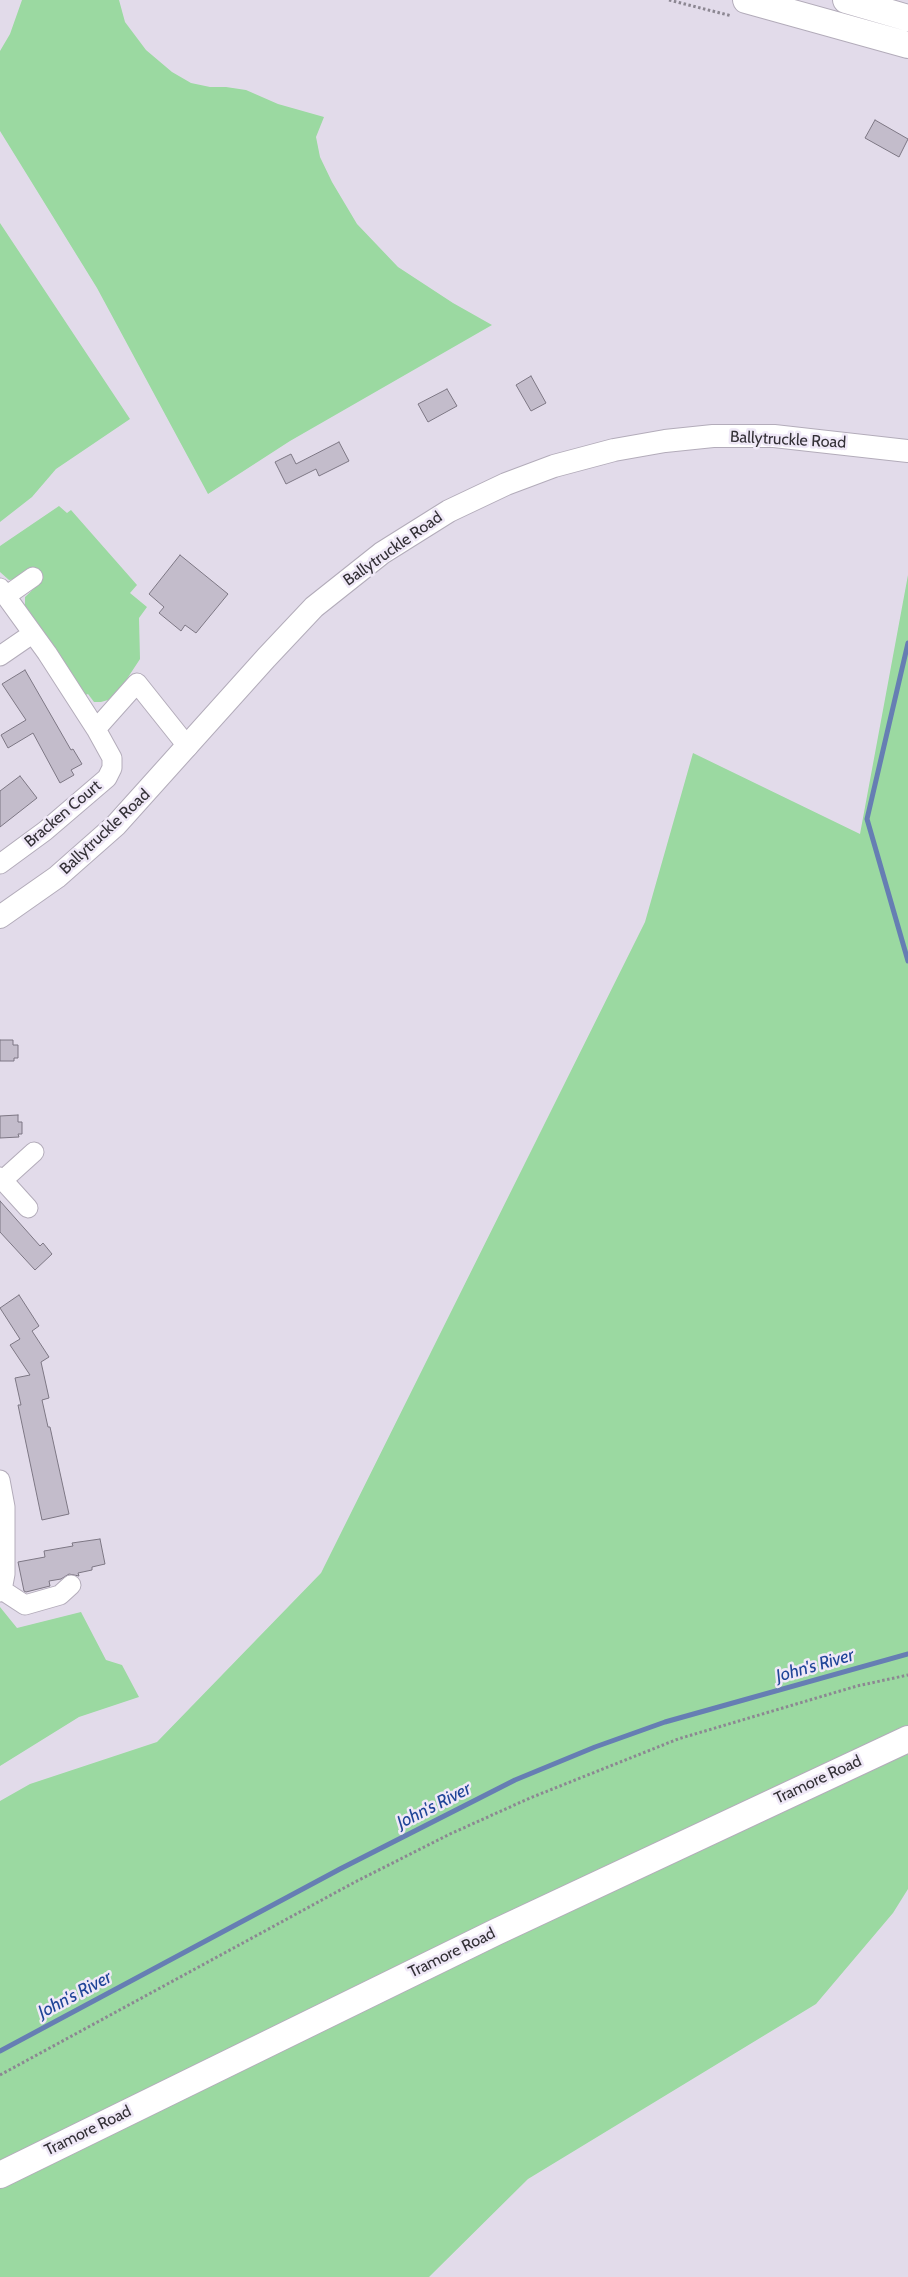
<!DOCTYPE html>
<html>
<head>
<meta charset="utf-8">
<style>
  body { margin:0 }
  canvas { display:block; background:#e2dbea }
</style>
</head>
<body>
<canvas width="908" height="2277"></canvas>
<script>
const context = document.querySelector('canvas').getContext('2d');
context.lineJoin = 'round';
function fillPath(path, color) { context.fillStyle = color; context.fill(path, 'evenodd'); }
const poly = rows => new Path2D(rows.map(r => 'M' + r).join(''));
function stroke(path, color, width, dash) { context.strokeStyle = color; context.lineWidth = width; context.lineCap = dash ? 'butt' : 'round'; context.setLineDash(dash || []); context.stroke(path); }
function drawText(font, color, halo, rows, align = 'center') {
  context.font = font + ' Cabin,sans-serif'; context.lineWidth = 5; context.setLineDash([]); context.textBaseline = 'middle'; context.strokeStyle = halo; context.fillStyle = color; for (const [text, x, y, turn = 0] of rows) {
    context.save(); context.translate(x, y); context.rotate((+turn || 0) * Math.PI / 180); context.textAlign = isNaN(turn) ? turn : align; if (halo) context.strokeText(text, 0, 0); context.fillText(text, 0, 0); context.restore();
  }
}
fillPath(poly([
  [22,0,119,0,125,22,146,50,172,72,191,83,210,87,226,87,246,90,278,104,324,117,316,137,320,157,332,182,357,224,398,267,453,303,492,325,290,441,208,494,97,288,0,131,0,51,10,34],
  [0,223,130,419,56,469,32,497,0,522],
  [59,506,67,513,71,510,137,585,130,593,147,607,139,618,140,659,121,688,108,700,101,702,94,702,88,694,83,696,25,610,25,597,41,582,32,569,17,579,9,580,0,572,0,546],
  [908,575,908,1889,893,1913,816,2004,528,2179,429,2277,0,2277,0,1801,30,1784,157,1742,321,1573,645,922,693,753,860,834],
  [0,1607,17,1628,81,1612,106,1660,122,1665,139,1697,79,1717,0,1766]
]), '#9bd9a1');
stroke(poly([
  [908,643,867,819,908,961],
  [0,2051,340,1869,515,1780,595,1747,665,1722,908,1654]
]), '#667eb3', 5);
const building = poly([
  [875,120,908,139,899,157,865,138,875,120],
  [531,376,546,403,531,411,516,385,531,376],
  [447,389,457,406,428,422,418,404,447,389],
  [339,442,349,461,319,476,316,469,286,484,275,462,291,454,296,464,339,442],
  [180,555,228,594,196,633,185,625,181,631,159,613,164,607,149,594,180,555],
  [25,670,71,750,73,749,82,764,71,770,74,775,60,783,33,733,8,748,1,735,26,720,2,684,25,670],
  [20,776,37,798,0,827,0,791,20,776],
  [0,1040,13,1040,13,1045,18,1045,18,1058,14,1058,14,1061,0,1061,0,1040],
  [18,1115,18,1122,22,1122,22,1134,18,1134,19,1137,0,1138,0,1116,18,1115],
  [0,1201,40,1246,43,1243,52,1254,35,1270,0,1232,0,1201],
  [19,1295,39,1326,32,1331,49,1357,41,1362,49,1398,42,1400,48,1427,50,1427,69,1514,42,1520,18,1405,21,1405,15,1378,30,1375,10,1345,20,1339,0,1308,19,1295],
  [100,1539,105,1564,92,1567,92,1570,78,1573,79,1576,69,1574,61,1579,49,1581,50,1586,26,1592,24,1591,18,1562,45,1557,44,1551,73,1546,72,1543,100,1539]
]);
fillPath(building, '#c3bccb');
stroke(building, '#7d7784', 1);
const minor = poly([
  [0,588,47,653,96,729],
  [6,596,33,577],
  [0,656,32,634],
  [0,864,45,831,107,778,112,768,112,758,96,729,137,683,188,747],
  [0,1177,28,1208],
  [3,1180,34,1152],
  [0,1480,5,1507,5,1574,2,1590,0,1592],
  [2,1590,25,1605,60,1595,71,1585]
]);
const tertiary = poly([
  [0,917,57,877,116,825,266,658,314,607,382,553,449,511,506,484,554,466,614,450,665,441,713,436,774,436,908,451]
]);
const secondary = poly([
  [746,0,908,45],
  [846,0,908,18],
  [0,2175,496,1932,908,1739]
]);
stroke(minor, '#b3acba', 21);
stroke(tertiary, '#b3acba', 24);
stroke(secondary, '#b3acba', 28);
stroke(poly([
  [669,0,732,16],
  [0,2075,355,1882,450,1834,530,1798,678,1739,857,1686,908,1675]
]), '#8c8792', 3, [2.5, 2.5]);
stroke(minor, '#fff', 19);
stroke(tertiary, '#fff', 22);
stroke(secondary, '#fff', 26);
drawText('16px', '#333036', '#efe8f7', [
  ["Ballytruckle Road",788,440,3],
  ["Ballytruckle Road",393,549,-35],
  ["Bracken Court",63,814,-40],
  ["Ballytruckle Road",105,832,-43],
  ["Tramore Road",818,1780,-25],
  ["Tramore Road",452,1953,-26],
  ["Tramore Road",88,2131,-26]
]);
drawText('italic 18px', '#204598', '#efe8f7', [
  ["John's River",815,1666,-16],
  ["John's River",434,1806,-27],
  ["John's River",75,1995,-28]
]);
</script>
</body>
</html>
